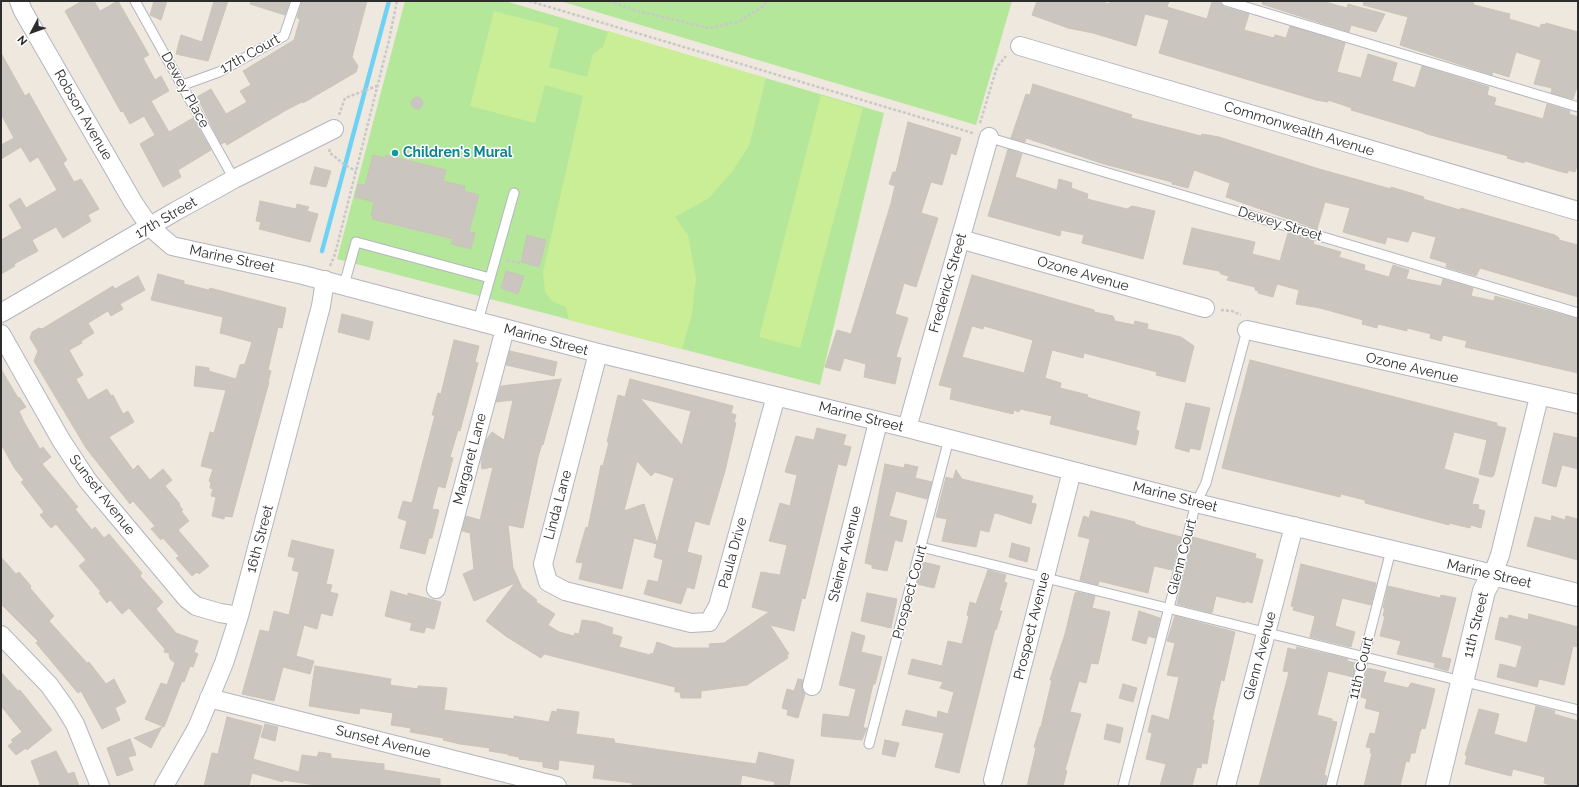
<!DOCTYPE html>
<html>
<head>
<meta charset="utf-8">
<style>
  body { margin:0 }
  #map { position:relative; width:1579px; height:787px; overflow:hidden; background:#efe8df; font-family:Raleway,sans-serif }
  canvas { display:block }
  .frame { position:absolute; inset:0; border:2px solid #2d2d2d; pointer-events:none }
  .north { position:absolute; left:12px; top:12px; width:40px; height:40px; -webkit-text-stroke:3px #fff; paint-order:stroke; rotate:229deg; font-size:11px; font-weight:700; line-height:16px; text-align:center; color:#2d2d2d }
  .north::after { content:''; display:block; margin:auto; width:14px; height:18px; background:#2d2d2d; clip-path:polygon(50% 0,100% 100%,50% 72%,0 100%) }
</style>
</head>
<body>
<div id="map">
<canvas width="1579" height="787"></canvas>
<div class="frame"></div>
<div class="north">N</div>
</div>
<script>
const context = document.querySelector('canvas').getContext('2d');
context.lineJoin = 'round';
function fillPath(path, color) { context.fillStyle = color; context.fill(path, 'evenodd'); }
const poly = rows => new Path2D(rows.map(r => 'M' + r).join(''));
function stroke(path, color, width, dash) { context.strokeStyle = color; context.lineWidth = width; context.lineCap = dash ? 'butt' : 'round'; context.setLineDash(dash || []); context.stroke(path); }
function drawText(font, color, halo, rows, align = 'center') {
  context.font = font + ' Raleway,sans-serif'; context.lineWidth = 3; context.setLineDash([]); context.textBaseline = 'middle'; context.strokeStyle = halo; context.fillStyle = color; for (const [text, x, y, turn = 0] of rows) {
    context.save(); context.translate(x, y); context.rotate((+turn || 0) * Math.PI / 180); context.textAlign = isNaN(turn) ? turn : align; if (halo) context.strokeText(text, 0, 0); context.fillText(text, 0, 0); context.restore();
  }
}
fillPath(poly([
  [405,1,505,1,884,113,820,385,337,259],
  [560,1,1012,1,976,125]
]), '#b5e79a');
fillPath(poly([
  [494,11,559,28,549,67,587,77,593,54,603,47,608,31,766,78,749,146,732,172,709,198,675,217,688,235,696,278,692,314,682,349,569,320,566,307,552,301,545,292,543,272,583,96,545,85,535,123,470,106],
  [821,95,863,108,800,348,759,337]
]), '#c9ee95');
stroke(poly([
  [322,251,389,1]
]), '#6fd2f4', 4.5);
const building = poly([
  [82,1,94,1,100,11,118,1,149,55,143,58,155,80,161,76,169,91,151,101,169,132,193,118,211,150,178,170,181,177,163,187,140,144,155,135,144,116,130,124,123,111,121,112,65,11,82,1],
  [154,1,167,1,161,20,150,15,154,1],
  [214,1,228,1,208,61,176,54,181,35,202,42,214,1],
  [251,1,290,1,285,15,250,4,251,1],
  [302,1,367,1,352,57,358,66,356,72,303,103,302,102,288,109,227,145,225,142,221,144,197,97,211,89,226,114,247,102,240,91,251,85,243,71,294,40,300,19,297,18,302,1],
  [1037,1,1100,1,1109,4,1110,1,1169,1,1167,7,1207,19,1212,1,1220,1,1224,7,1249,14,1244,30,1274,38,1275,35,1286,38,1290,26,1345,43,1337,72,1361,78,1368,54,1397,63,1392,81,1415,88,1422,66,1489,87,1487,95,1496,98,1494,105,1543,119,1547,104,1570,111,1569,114,1578,117,1578,163,1575,172,1568,170,1568,173,1562,172,1525,161,1524,163,1507,158,1508,156,1427,134,1421,131,1351,110,1352,108,1328,100,1328,102,1316,100,1159,53,1169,20,1145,14,1136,46,1093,33,1068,28,1032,15,1037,1],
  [1263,1,1322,1,1347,8,1348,4,1385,14,1376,32,1351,25,1349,32,1262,4,1263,1],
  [1364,1,1469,1,1473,2,1474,5,1510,14,1509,19,1540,28,1541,24,1545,25,1546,23,1578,32,1578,84,1573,99,1551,93,1552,88,1534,84,1541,60,1516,52,1509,77,1493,72,1492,75,1400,45,1408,17,1363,5,1364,1],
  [1,53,25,96,29,93,43,118,67,160,63,163,74,182,81,179,99,209,88,215,91,221,63,238,56,227,32,240,38,251,14,264,15,266,1,274,1,240,22,228,9,205,20,198,26,208,57,190,38,157,30,162,21,147,1,159,1,145,14,138,1,114,1,53],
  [1033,84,1132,115,1131,118,1201,136,1202,134,1219,137,1319,169,1391,189,1391,187,1424,197,1423,199,1460,210,1461,208,1555,235,1559,238,1559,240,1578,245,1578,297,1480,268,1476,276,1446,267,1447,263,1430,258,1436,237,1412,231,1408,242,1387,237,1385,244,1343,232,1350,208,1325,202,1317,229,1226,197,1230,183,1194,170,1188,188,1172,184,1172,182,1104,164,1026,138,1025,142,1011,138,1026,94,1030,95,1033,84],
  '411 103a6 6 0 1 1 12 0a6 6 0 1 1-12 0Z',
  [908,122,961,138,956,155,951,153,942,185,931,182,921,213,938,218,916,287,904,283,895,314,908,318,896,357,901,358,895,384,864,377,866,364,844,358,840,371,825,367,837,330,851,334,891,203,895,186,889,184,893,172,896,172,908,122],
  [1008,149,1022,154,1015,177,1057,190,1059,179,1072,183,1071,188,1088,194,1087,199,1127,209,1132,206,1155,211,1143,259,1082,243,1084,235,1061,230,1060,236,988,216,1008,149],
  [373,155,385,158,386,155,446,170,443,181,465,186,464,191,479,195,469,232,475,233,471,249,451,244,453,239,372,219,373,216,371,215,374,202,355,197,358,184,365,185,373,155],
  [315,167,331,171,326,187,310,184,315,167],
  [260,201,296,209,297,204,309,207,307,211,318,214,310,242,259,229,261,222,256,221,260,201],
  [1192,228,1255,242,1252,254,1280,261,1288,233,1314,241,1313,244,1341,252,1339,257,1365,265,1364,270,1389,277,1393,265,1409,270,1406,279,1441,286,1443,279,1473,288,1471,296,1494,301,1495,296,1578,319,1578,373,1465,347,1467,341,1443,335,1441,341,1430,338,1431,334,1407,328,1407,331,1378,324,1377,328,1362,324,1363,320,1320,308,1296,304,1299,290,1277,284,1273,297,1258,293,1258,291,1255,290,1255,287,1227,280,1229,276,1221,274,1219,271,1183,264,1192,228],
  [527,235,546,240,539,267,521,262,527,235],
  [506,271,524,276,518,294,501,288,506,271],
  [158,274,184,281,184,284,209,290,210,288,225,292,286,308,282,328,278,327,268,370,271,371,268,382,269,382,232,517,225,516,224,519,212,516,216,497,211,496,213,489,210,488,211,482,209,481,213,469,201,466,210,432,214,433,226,390,194,386,196,366,209,368,209,371,236,379,240,365,245,364,252,342,220,333,223,317,151,300,158,274],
  [972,275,1094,310,1094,312,1113,316,1115,321,1134,325,1135,321,1148,324,1147,329,1181,337,1194,346,1185,382,1156,375,1157,372,1084,353,1083,358,1052,350,1045,378,1061,383,1060,388,1088,395,1087,397,1093,399,1140,412,1136,430,1139,431,1136,445,1050,424,1052,416,1020,409,1019,412,1014,410,1013,414,950,399,952,388,939,385,972,275],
  [972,326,983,329,984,326,1033,340,1024,373,962,357,972,326],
  [138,276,145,290,120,304,123,309,111,316,108,311,88,323,94,333,81,341,82,343,69,350,83,375,76,379,88,400,107,389,111,396,113,395,123,414,128,411,134,422,109,437,133,470,138,465,150,480,163,469,172,480,165,486,180,504,179,505,183,510,181,511,189,521,178,530,209,566,199,574,197,572,192,576,176,558,179,556,163,538,161,540,151,529,155,526,133,501,130,504,86,448,34,361,38,351,30,338,32,332,39,328,42,329,113,286,115,289,138,276],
  [342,314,373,322,369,340,338,332,342,314],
  [454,340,479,346,475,362,478,363,460,431,458,430,450,457,453,458,445,488,438,486,432,509,439,510,432,538,429,538,425,554,400,548,407,521,398,518,403,501,412,503,435,415,432,415,438,393,441,394,454,340],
  [510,351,557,362,554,376,506,365,510,351],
  [1250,360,1473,417,1497,423,1497,426,1506,428,1494,475,1492,477,1479,474,1487,440,1454,432,1444,469,1479,479,1472,504,1479,505,1478,509,1485,511,1481,528,1471,525,1470,528,1449,523,1449,525,1365,503,1365,500,1341,494,1340,497,1222,468,1250,360],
  [1,369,18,398,19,397,26,407,19,411,24,422,40,449,43,447,51,457,42,464,78,507,75,509,92,530,95,527,104,538,109,534,142,573,140,576,163,602,156,609,176,633,198,641,194,652,198,654,193,667,190,666,184,682,182,681,164,727,145,719,161,683,167,685,175,663,170,659,169,653,164,652,165,649,129,608,122,614,110,600,107,603,99,593,101,592,79,566,86,560,56,524,51,528,40,515,44,512,21,482,24,480,15,469,1,444,1,369],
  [561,379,543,445,542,444,538,457,523,528,508,525,513,568,522,588,537,600,536,602,555,614,548,625,559,632,574,636,575,633,579,634,582,620,596,622,613,628,612,634,622,637,619,647,650,655,651,653,653,654,657,642,674,648,710,648,709,644,724,643,769,612,752,607,761,572,780,575,787,545,769,541,780,503,790,506,797,475,785,472,796,436,814,440,817,428,846,435,843,445,851,447,846,466,838,464,805,599,802,598,794,631,770,625,789,654,787,655,788,658,747,685,701,691,701,698,681,698,680,692,675,692,675,687,544,654,541,658,507,637,486,621,515,583,474,601,463,574,474,569,470,533,462,531,466,516,480,520,493,467,482,469,481,461,486,440,492,432,504,440,513,400,496,402,501,386,561,379],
  [630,379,733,406,731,413,736,415,734,422,736,423,725,471,709,525,695,521,687,552,702,556,694,589,687,587,681,604,644,594,648,580,658,582,663,560,654,557,657,544,634,538,622,589,579,579,583,563,576,562,586,527,588,528,601,465,603,466,609,442,607,442,618,395,625,397,630,379],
  [640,398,691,411,682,445,640,398],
  [637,461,651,476,655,472,674,478,657,543,644,504,624,511,637,461],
  [1186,403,1210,408,1200,450,1190,448,1189,452,1175,448,1186,403],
  [1554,433,1578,438,1578,469,1562,465,1556,487,1542,483,1554,433],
  [885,464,904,468,905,464,918,467,915,478,932,482,927,499,896,491,889,516,907,521,902,542,895,540,887,571,872,568,872,565,865,563,885,464],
  [956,470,962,479,1033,496,1031,503,1036,504,1036,506,1031,524,996,513,994,514,989,532,980,530,976,547,942,541,947,519,936,517,946,477,953,479,956,470],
  [1091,511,1135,522,1135,524,1143,527,1181,537,1172,570,1154,566,1148,593,1099,581,1098,585,1080,580,1090,539,1078,536,1083,518,1084,516,1089,518,1091,511],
  [1552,516,1565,520,1566,516,1578,519,1578,560,1527,546,1535,517,1551,521,1552,516],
  [1193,537,1256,554,1255,558,1263,560,1252,603,1246,601,1245,603,1216,596,1212,613,1177,604,1193,537],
  [292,540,334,550,326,584,332,585,330,592,338,594,332,616,321,613,317,629,304,625,296,656,314,661,310,674,283,667,274,701,242,694,260,630,269,632,274,611,289,615,299,572,292,570,295,558,288,556,292,540],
  [1012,543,1030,548,1027,562,1009,557,1012,543],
  [1,557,16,574,19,572,31,586,30,588,54,616,49,621,87,663,89,662,106,684,114,679,126,702,115,708,120,720,102,729,81,691,78,693,36,643,38,641,1,604,1,557],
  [923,562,940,566,934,588,917,584,923,562],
  [1301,564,1376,583,1371,605,1342,598,1335,626,1355,632,1351,647,1310,637,1315,616,1293,610,1294,607,1291,606,1301,564],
  [988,570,1006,575,1004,582,1007,583,999,611,1002,611,996,630,995,629,959,773,935,767,944,733,902,725,906,710,937,718,938,711,948,714,954,692,940,688,943,682,908,674,912,659,942,666,948,641,962,644,969,616,967,615,970,602,976,604,988,570],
  [1388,586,1440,598,1441,595,1456,598,1441,657,1451,659,1448,671,1434,667,1435,663,1397,654,1401,641,1380,636,1385,616,1383,616,1385,608,1383,608,1388,586],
  [391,591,408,596,408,593,441,602,434,629,426,627,424,633,410,630,412,623,385,616,391,591],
  [1077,592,1095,596,1092,608,1110,612,1098,664,1091,663,1086,683,1079,681,1070,712,1081,714,1065,770,1067,771,1063,786,1027,786,1036,748,1034,747,1040,727,1041,727,1052,680,1050,680,1065,634,1075,593,1077,592],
  [867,593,897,599,891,628,861,621,867,593],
  [1139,611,1160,618,1155,638,1148,636,1146,644,1132,640,1139,611],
  [1529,614,1578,627,1578,647,1573,646,1564,685,1539,679,1537,687,1497,677,1500,664,1516,668,1522,646,1495,639,1500,617,1508,619,1509,615,1528,620,1529,614],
  [1175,616,1235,632,1224,681,1221,680,1212,720,1214,720,1207,764,1202,763,1201,768,1197,767,1192,786,1160,786,1166,764,1146,759,1152,733,1148,732,1152,715,1169,720,1179,677,1167,675,1175,643,1167,641,1175,616],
  [852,632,865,636,861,652,882,657,875,684,873,684,863,728,867,728,862,740,821,736,823,714,849,717,856,689,839,685,852,632],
  [1297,647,1348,659,1347,661,1356,663,1353,677,1328,671,1317,715,1332,719,1332,721,1337,722,1324,775,1327,776,1325,786,1259,786,1289,672,1283,671,1288,648,1296,650,1297,647],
  [315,666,391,679,390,685,418,689,418,686,447,688,444,710,514,719,514,716,549,722,552,711,557,712,557,709,579,712,576,734,614,739,615,743,756,764,759,752,794,760,789,786,774,786,775,782,742,775,740,786,661,786,649,784,649,786,632,786,632,783,593,778,595,765,559,760,558,770,543,767,543,762,519,759,519,757,508,755,508,754,489,751,490,748,460,744,443,740,444,738,410,732,411,728,391,725,393,713,360,708,359,714,309,706,315,666],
  [1367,668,1386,672,1383,682,1408,688,1411,683,1435,689,1425,729,1422,728,1420,732,1415,753,1411,753,1409,762,1406,761,1400,786,1364,786,1372,753,1370,753,1371,748,1366,747,1370,733,1375,734,1380,712,1365,708,1367,699,1361,697,1367,668],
  [1,672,18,691,20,690,52,730,27,750,26,748,16,755,8,746,13,742,11,740,22,732,1,706,1,672],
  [798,679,803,680,802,688,805,694,798,718,787,715,788,710,782,708,787,689,794,691,798,679],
  [1123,684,1137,688,1133,702,1119,698,1123,684],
  [1536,706,1555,711,1554,714,1578,721,1578,786,1554,786,1544,783,1545,777,1513,769,1511,776,1465,764,1467,756,1465,755,1479,709,1499,714,1494,734,1527,743,1536,706],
  [227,717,262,726,253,759,299,772,302,755,317,757,319,752,331,754,331,758,384,764,384,770,440,779,440,786,322,786,283,780,283,782,252,773,249,786,204,786,212,753,218,754,227,717],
  [265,724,278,727,275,741,261,737,265,724],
  [1107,724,1123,728,1120,743,1104,739,1107,724],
  [162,727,151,748,134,738,162,727],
  [130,739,136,755,128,757,133,770,117,776,107,748,130,739],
  [885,740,899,743,895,757,882,754,885,740],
  [56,751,68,774,74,772,79,786,39,786,40,784,31,761,56,751]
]);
fillPath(building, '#cac5be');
stroke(building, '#cac4b8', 1);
const lane = poly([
  [135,1,234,179],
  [1226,1,1578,107],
  [183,85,219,72,284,36,296,1],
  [987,137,1578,313],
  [344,285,356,242,490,278],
  [478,321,514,193],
  [921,547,1578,710],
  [869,744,949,439],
  [1123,786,1196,503,1206,483,1247,330],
  [1331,786,1391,550]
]);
const street = poly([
  [19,1,23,11,133,202,150,227,172,246,303,275,598,353,907,428,1196,503,1493,574,1500,555,1539,397],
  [1020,46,1578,211],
  [960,239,1205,308],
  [1,313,176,211,234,179,334,129],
  [1247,330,1578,404],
  [1,334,61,440,88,481,187,599,196,606,220,613,239,616],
  [598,353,543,564,548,582,565,591,691,623,709,622,718,606,776,396],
  [907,428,989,137],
  [436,589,505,329],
  [1,635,49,685,64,706,75,724,100,786],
  [812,686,878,422],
  [209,698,557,786],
  [993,780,1072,471],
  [164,786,197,728,224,663,239,616,321,306,325,280],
  [1226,786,1294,526]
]);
const secondary = poly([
  [1437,786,1484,591,1493,574,1578,595]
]);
stroke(lane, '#b3b5c1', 11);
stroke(street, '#b3b5c1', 20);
stroke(secondary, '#b3b5c1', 24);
stroke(poly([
  [529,1,973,133],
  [609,1,638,11,709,28,738,22,762,7,767,1],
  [339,115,345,98,377,86],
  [980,123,997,67,1006,56],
  [330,149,329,152,345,165,356,171],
  [507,260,520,263],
  [330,266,335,254,356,171,389,40,397,1],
  [1221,310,1232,311,1241,315]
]), '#c8c8c8', 2.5, [3, 2]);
stroke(lane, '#fff', 9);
stroke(street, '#fff', 18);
stroke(secondary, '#fff', 22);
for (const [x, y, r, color] of [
  [395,153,4,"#0f9aa8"]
]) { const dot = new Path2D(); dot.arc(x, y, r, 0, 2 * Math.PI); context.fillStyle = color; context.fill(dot); stroke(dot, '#fff', 1.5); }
drawText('14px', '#2d2d2d', '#fff', [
  ["17th Court",250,54,-29],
  ["Dewey Place",185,90,61],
  ["Robson Avenue",83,115,60],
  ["Commonwealth Avenue",1299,129,17],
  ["17th Street",166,218,-30],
  ["Dewey Street",1280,224,17],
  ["Marine Street",232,259,12],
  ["Ozone Avenue",1083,274,16],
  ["Frederick Street",948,283,-74],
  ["Marine Street",546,340,15],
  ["Ozone Avenue",1412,368,13],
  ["Marine Street",861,417,14],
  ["Margaret Lane",470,459,-75],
  ["Sunset Avenue",102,495,52],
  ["Marine Street",1175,497,14],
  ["Linda Lane",558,505,-75],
  ["16th Street",260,539,-75],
  ["Paula Drive",733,553,-75],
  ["Steiner Avenue",845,554,-76],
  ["Glenn Court",1182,557,-75],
  ["Marine Street",1489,574,13],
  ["Prospect Court",910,592,-75],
  ["11th Street",1476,625,-76],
  ["Prospect Avenue",1032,626,-76],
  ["Glenn Avenue",1260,656,-75],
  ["11th Court",1361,668,-76],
  ["Sunset Avenue",383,742,14]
]);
drawText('bold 14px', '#0d838f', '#fff', [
  ["Children's Mural",403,153]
], 'left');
</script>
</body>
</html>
